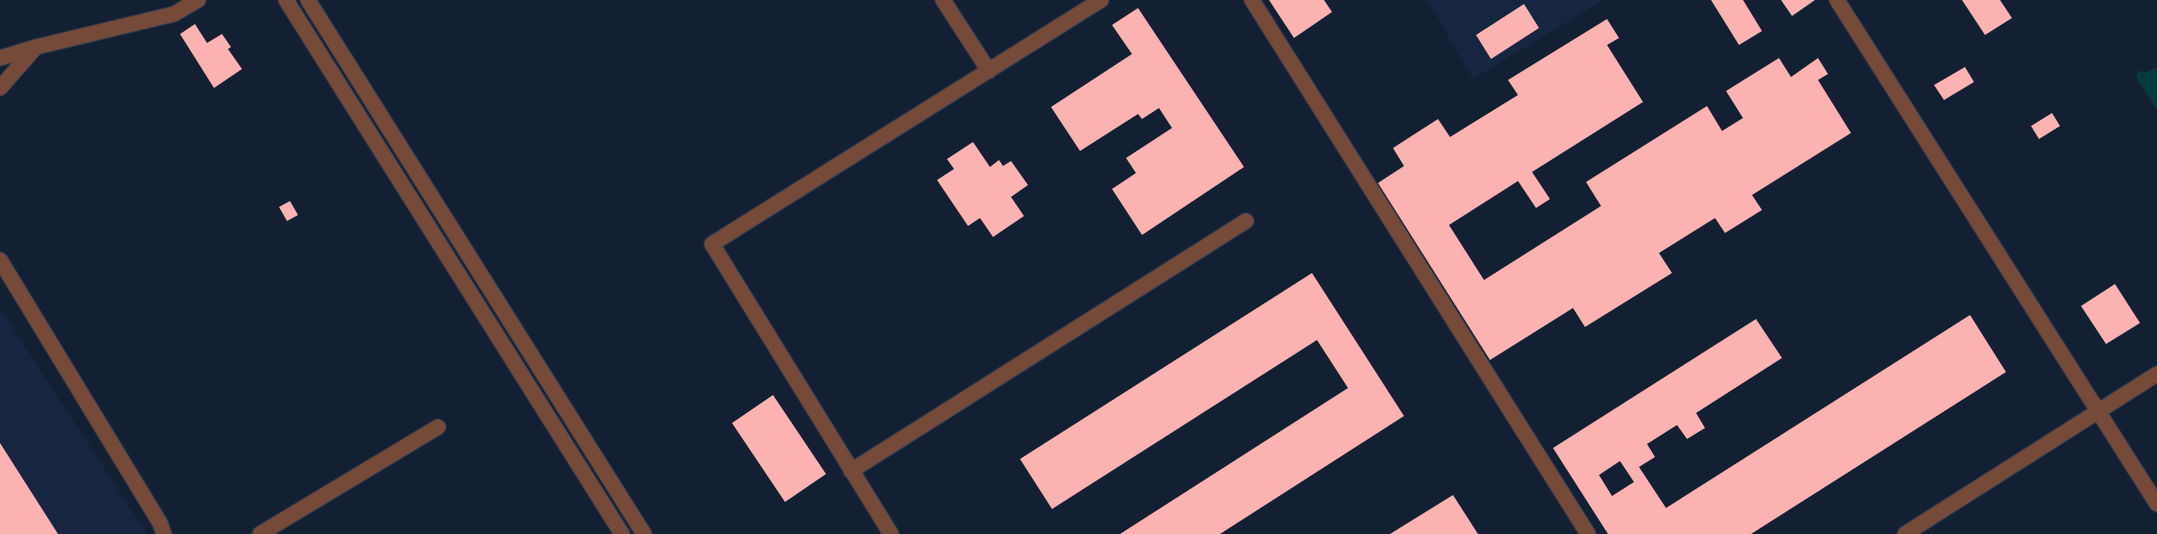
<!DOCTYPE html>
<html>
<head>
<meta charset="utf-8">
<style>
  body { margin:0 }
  canvas { display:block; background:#131f33 }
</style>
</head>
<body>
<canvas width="2157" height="534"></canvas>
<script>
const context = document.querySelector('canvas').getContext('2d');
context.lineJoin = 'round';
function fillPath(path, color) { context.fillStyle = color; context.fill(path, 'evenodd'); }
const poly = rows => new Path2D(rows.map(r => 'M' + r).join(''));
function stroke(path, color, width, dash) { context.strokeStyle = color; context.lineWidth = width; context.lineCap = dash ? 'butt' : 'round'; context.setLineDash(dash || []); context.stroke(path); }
fillPath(poly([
  [1427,0,1603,0,1473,79],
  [0,308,147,534,0,534]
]), '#172640');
fillPath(poly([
  [2157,67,2157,110,2136,77,2138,71,2146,72]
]), '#063a3f');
fillPath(poly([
  [1269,0,1324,0,1332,12,1294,38],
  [1711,0,1743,0,1762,31,1739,45],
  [1781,0,1815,0,1792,16],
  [1962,0,2000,0,2012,18,1985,35],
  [1524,4,1539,28,1491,59,1476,35],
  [1138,8,1244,167,1142,235,1112,189,1136,173,1126,158,1172,128,1159,108,1142,119,1138,114,1080,151,1051,107,1132,54,1112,25],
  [1607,19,1619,38,1607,45,1643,102,1532,172,1550,199,1536,208,1518,181,1449,225,1484,280,1601,206,1586,182,1707,106,1722,131,1743,118,1726,91,1779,58,1791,77,1818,58,1828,74,1818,80,1851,133,1752,195,1762,210,1725,233,1715,218,1659,253,1672,273,1585,327,1573,308,1490,360,1378,183,1404,166,1393,148,1438,119,1450,137,1518,95,1508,80],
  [195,24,207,43,222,34,231,47,228,49,242,69,214,88,180,34],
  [1965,67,1974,82,1944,100,1934,85],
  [2052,113,2060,126,2039,139,2031,126],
  [973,142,990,167,999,160,1003,166,1011,161,1028,185,1011,197,1024,216,993,237,980,218,968,226,937,180,954,169,947,159],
  [290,201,298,215,287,221,279,207],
  [1312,273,1404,416,1220,534,1120,534,1348,388,1317,340,1052,509,1020,459],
  [2115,284,2140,323,2106,344,2081,306],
  [1970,315,2006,372,1751,534,1608,534,1553,448,1756,319,1782,358,1696,413,1705,428,1687,439,1677,425,1647,444,1655,457,1639,467,1666,508],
  [1620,461,1634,482,1612,496,1599,475],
  [773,395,826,474,785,502,732,423],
  [0,443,58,534,0,534],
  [1453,495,1478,534,1390,534]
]), '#fbb2b0');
const minor = poly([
  [286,0,622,534],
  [308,0,644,534],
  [943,0,989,71],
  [1252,0,1588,534],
  [1837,0,2157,504],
  [0,58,36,47,174,14,198,0],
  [0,88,36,47],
  [0,260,160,523,164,534],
  [851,471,1246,221],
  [260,534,438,427],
  [891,534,712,244,1101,0],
  [1905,534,2157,374]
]);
stroke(minor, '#303c4f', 17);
stroke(minor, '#764a39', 15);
</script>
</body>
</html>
